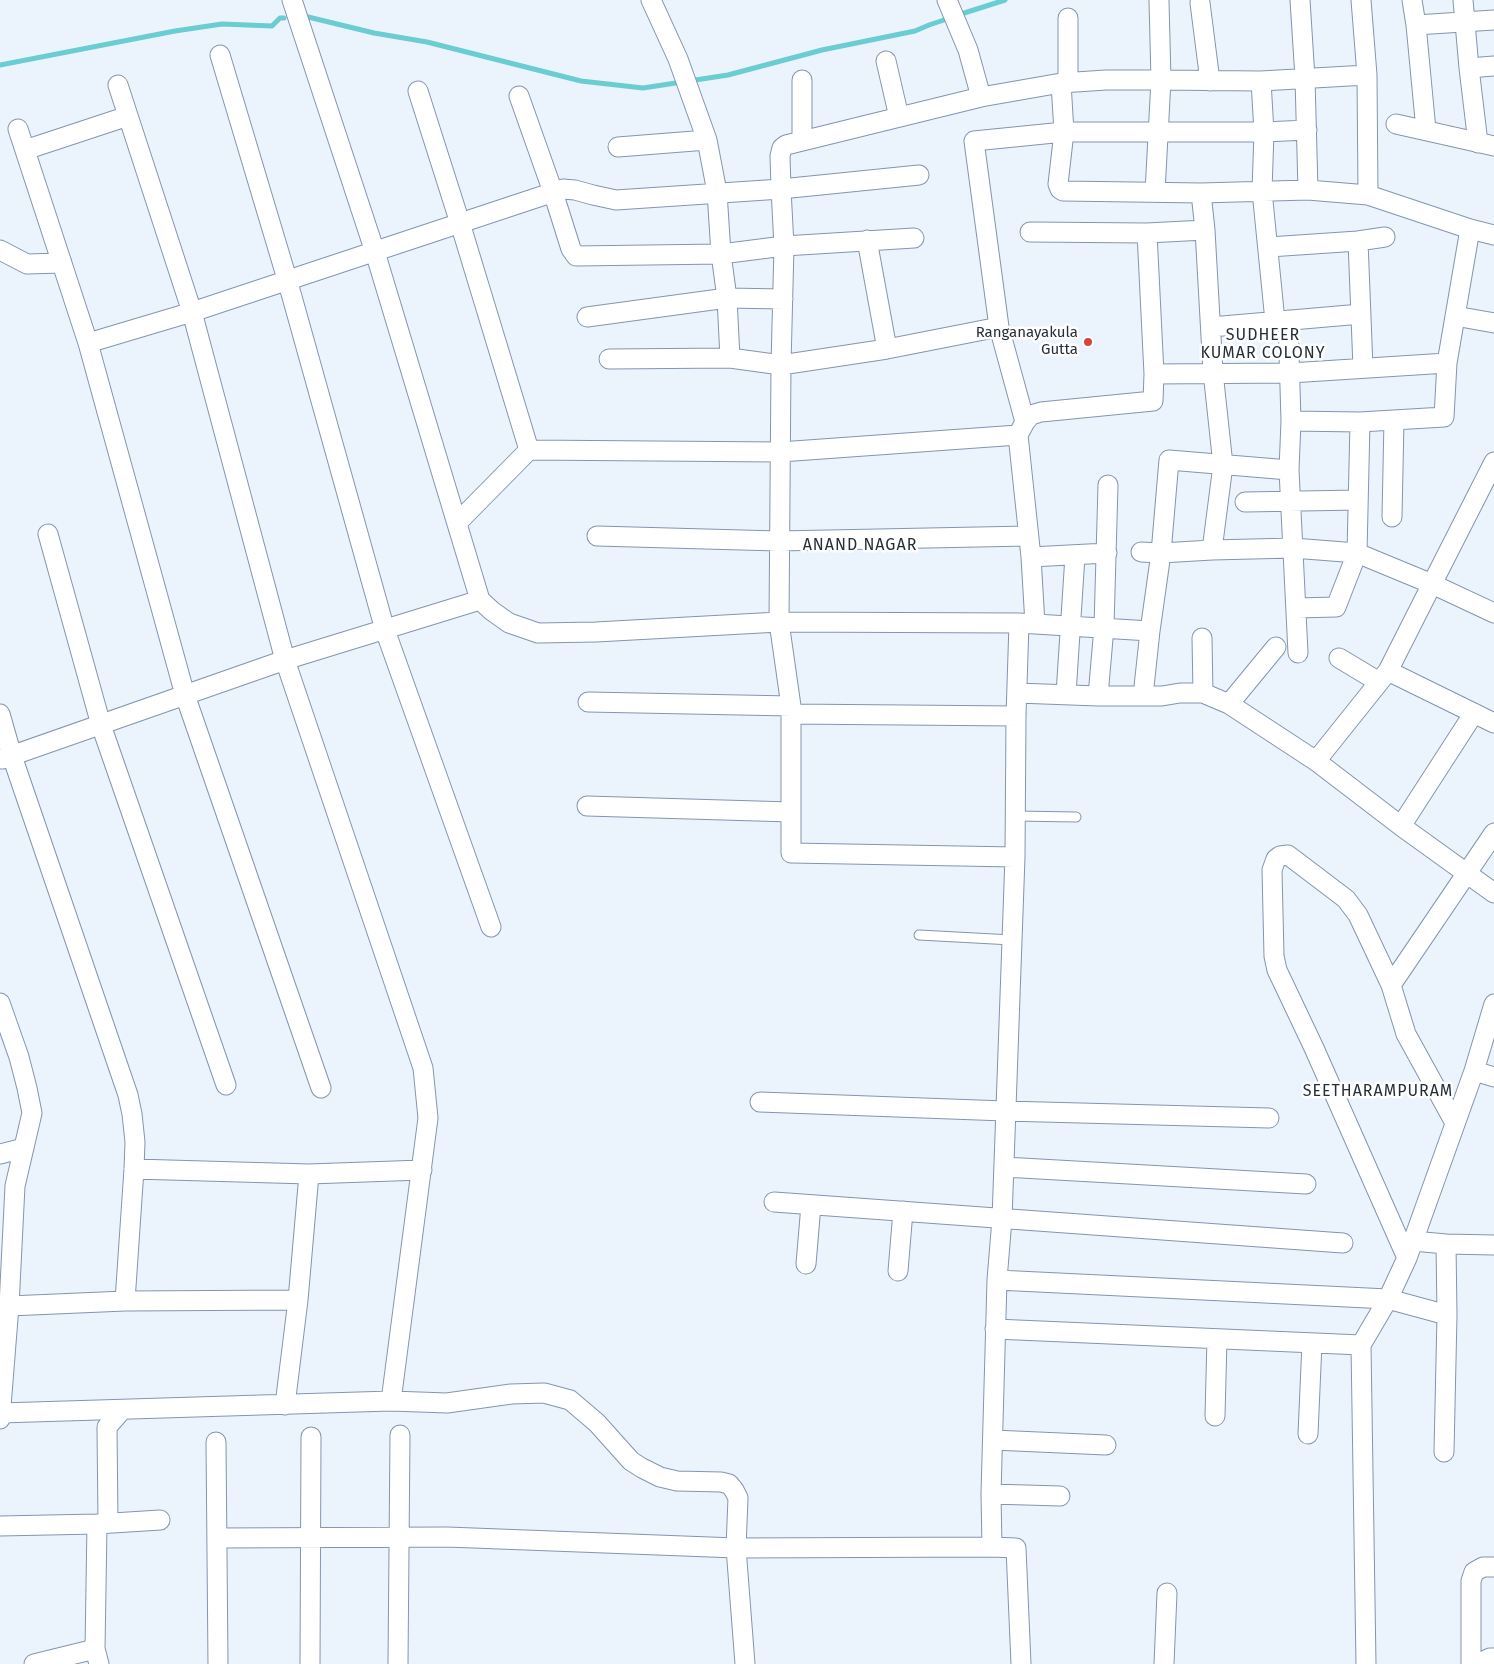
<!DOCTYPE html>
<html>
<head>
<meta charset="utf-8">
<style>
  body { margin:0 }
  canvas { display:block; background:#ebf3fd }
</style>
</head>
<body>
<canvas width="1494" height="1664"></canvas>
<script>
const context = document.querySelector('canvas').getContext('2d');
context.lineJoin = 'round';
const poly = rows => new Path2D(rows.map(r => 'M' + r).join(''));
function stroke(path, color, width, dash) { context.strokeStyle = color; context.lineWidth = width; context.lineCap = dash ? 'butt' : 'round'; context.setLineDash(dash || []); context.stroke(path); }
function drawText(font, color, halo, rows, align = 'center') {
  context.font = font + ' "Fira Sans",sans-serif'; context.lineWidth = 5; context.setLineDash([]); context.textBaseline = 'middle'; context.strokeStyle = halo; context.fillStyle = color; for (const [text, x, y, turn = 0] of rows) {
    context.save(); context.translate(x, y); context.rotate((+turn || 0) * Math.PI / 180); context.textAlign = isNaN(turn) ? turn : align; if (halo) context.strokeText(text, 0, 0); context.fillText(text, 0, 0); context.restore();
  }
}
stroke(poly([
  [958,15,1005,0],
  [304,16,374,33,427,42,581,81,643,88,728,75,822,50,915,31,929,25,950,18],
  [0,65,175,31,222,24,272,26,280,18,284,18]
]), '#6acdd1', 5);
const lane = poly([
  [1015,816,1076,817],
  [919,935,1012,940]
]);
const street = poly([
  [292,0,375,252,480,600,492,611,509,623,538,633,596,632,779,622,791,706,588,702],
  [651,0,678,59,707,140,717,192,721,254,727,298,730,358,781,365,779,622,1019,623,1150,631],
  [947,0,968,50,981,97,1061,83,1106,80,1161,80,1159,1],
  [1300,0,1305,78,1308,190],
  [1361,0,1367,75,1368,195],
  [1412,0,1416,25],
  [1463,0,1469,68,1478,143],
  [1200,3,1210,81],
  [220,55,287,279,385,630,491,927],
  [886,61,899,117],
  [1469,68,1494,66],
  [1261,81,1264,132,1262,191,1275,321],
  [1061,83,1064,132,1058,184,1060,189,1063,191,1201,193,1308,190,1368,195,1470,229,1494,235],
  [1068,83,1068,18],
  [118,85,192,312,285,660,423,1068,428,1118,391,1401],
  [418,91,460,223,529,450,457,523],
  [519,96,553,192,571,249,576,256,721,254,784,246,914,238],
  [1396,124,1494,146],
  [18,129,88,343,185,695,321,1088],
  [1426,130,1416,25,1494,20],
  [802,140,802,80],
  [618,147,707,140],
  [25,150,128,116],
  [919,175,781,189,784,246,781,365,887,349,999,327],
  [1155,192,1161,80,1261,81,1367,75],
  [1201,193,1205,230,1213,372,1223,465,1212,550],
  [1030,232,1147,233,1205,230],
  [1147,233,1154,374,1290,373,1447,363],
  [867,240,887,349],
  [1358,241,1385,237],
  [1269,247,1358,241,1363,368],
  [0,250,27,264,62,263],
  [1455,316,1494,323],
  [587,317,727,298,783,299],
  [1288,320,1291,421,1289,470,1298,653],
  [1211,327,1361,314],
  [88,343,192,312,563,189,575,190,593,195,616,200,781,189,780,156,782,148,786,145,981,97],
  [609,359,730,358],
  [1291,421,1360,422,1444,417,1447,363,1470,229],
  [1025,422,999,327,974,141,1064,132,1264,132,1307,130],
  [529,450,780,452,1018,435],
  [1245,502,1358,500],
  [1392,517,1394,420],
  [48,534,101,725,226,1085],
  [597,536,778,541,1028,536],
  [1141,552,1161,553,1212,550,1293,548,1357,553,1432,584,1494,462],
  [1031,557,1107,553],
  [1296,608,1336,607,1357,553,1360,422],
  [1019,623,1016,716,1015,857,1002,1219,997,1280,991,1494,992,1547,1016,1548,1021,1664],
  [1035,624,1031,557,1018,435,1025,422,1031,415,1041,412,1153,401,1154,374],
  [1202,638,1203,693],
  [1339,658,1379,682],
  [1388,671,1494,723],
  [1017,693,1098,696,1162,696,1180,693,1203,693,1229,704,1316,761,1401,826,1494,893],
  [1066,694,1075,556],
  [1098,696,1104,627,1108,485],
  [1143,696,1150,631,1161,553,1169,460,1289,470],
  [1229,704,1276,647],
  [791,706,791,853,1015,857],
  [0,714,12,756,128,1095,132,1114,135,1142,134,1169,125,1301,298,1300],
  [791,714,1016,716],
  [2,759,285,660,480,600],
  [1316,761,1388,671,1432,584,1494,613],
  [587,806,791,812],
  [1401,826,1474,713],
  [1391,985,1494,833],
  [0,1003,19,1057,27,1088,32,1113,15,1186,9,1306,0,1419],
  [1474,1071,1494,1077],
  [760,1102,1005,1111,1269,1118],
  [0,1154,24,1148],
  [1004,1167,1306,1184],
  [134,1169,309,1174,422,1170],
  [774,1202,1343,1243],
  [1413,1241,1446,1244,1494,1245],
  [1407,1258,1314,1048,1277,970,1274,956,1272,870,1276,859,1280,856,1288,855,1346,899,1358,915,1391,985,1406,1034,1455,1123],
  [806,1264,811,1205],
  [898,1271,903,1211],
  [997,1280,1388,1299,1447,1315],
  [9,1306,125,1301],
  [995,1329,1361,1345],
  [285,1405,298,1300,309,1174],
  [0,1413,391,1401,447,1403,511,1394,544,1393,570,1400,597,1423,631,1461,642,1468,660,1477,677,1481,721,1482,729,1484,734,1490,738,1498,736,1548,745,1664],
  [1215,1416,1217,1339],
  [1308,1434,1312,1343],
  [993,1440,1106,1445],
  [216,1442,218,1664],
  [1444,1452,1447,1315,1446,1244],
  [991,1494,1060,1496],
  [108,1523,107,1427,122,1410],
  [0,1526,97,1524,160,1520],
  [217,1538,447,1537,736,1548,992,1547],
  [95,1649,97,1524],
  [34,1664,95,1649,99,1664],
  [310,1664,311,1437],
  [398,1664,400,1435],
  [1164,1664,1167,1593],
  [1366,1664,1361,1345,1388,1299,1407,1258,1474,1071,1494,1004],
  [1471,1664,1471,1581,1474,1572,1483,1567,1494,1567],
  [1478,1664,1490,1658,1494,1658]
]);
stroke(lane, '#8396ad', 11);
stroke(street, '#8396ad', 21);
stroke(lane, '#fff', 9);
stroke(street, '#fff', 19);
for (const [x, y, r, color] of [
  [1088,342,5,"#d5463f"]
]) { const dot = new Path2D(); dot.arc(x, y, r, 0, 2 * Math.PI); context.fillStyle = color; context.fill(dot); stroke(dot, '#fff', 2); }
drawText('15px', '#262e37', '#fff', [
  ["Ranganayakula",1078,333],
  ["Gutta",1078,350]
], 'right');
context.letterSpacing = '1px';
drawText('16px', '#262e37', '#fff', [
  ["SUDHEER",1263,336],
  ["KUMAR COLONY",1263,354],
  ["ANAND NAGAR",860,546],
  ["SEETHARAMPURAM",1378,1092]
]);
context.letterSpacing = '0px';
</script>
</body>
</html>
